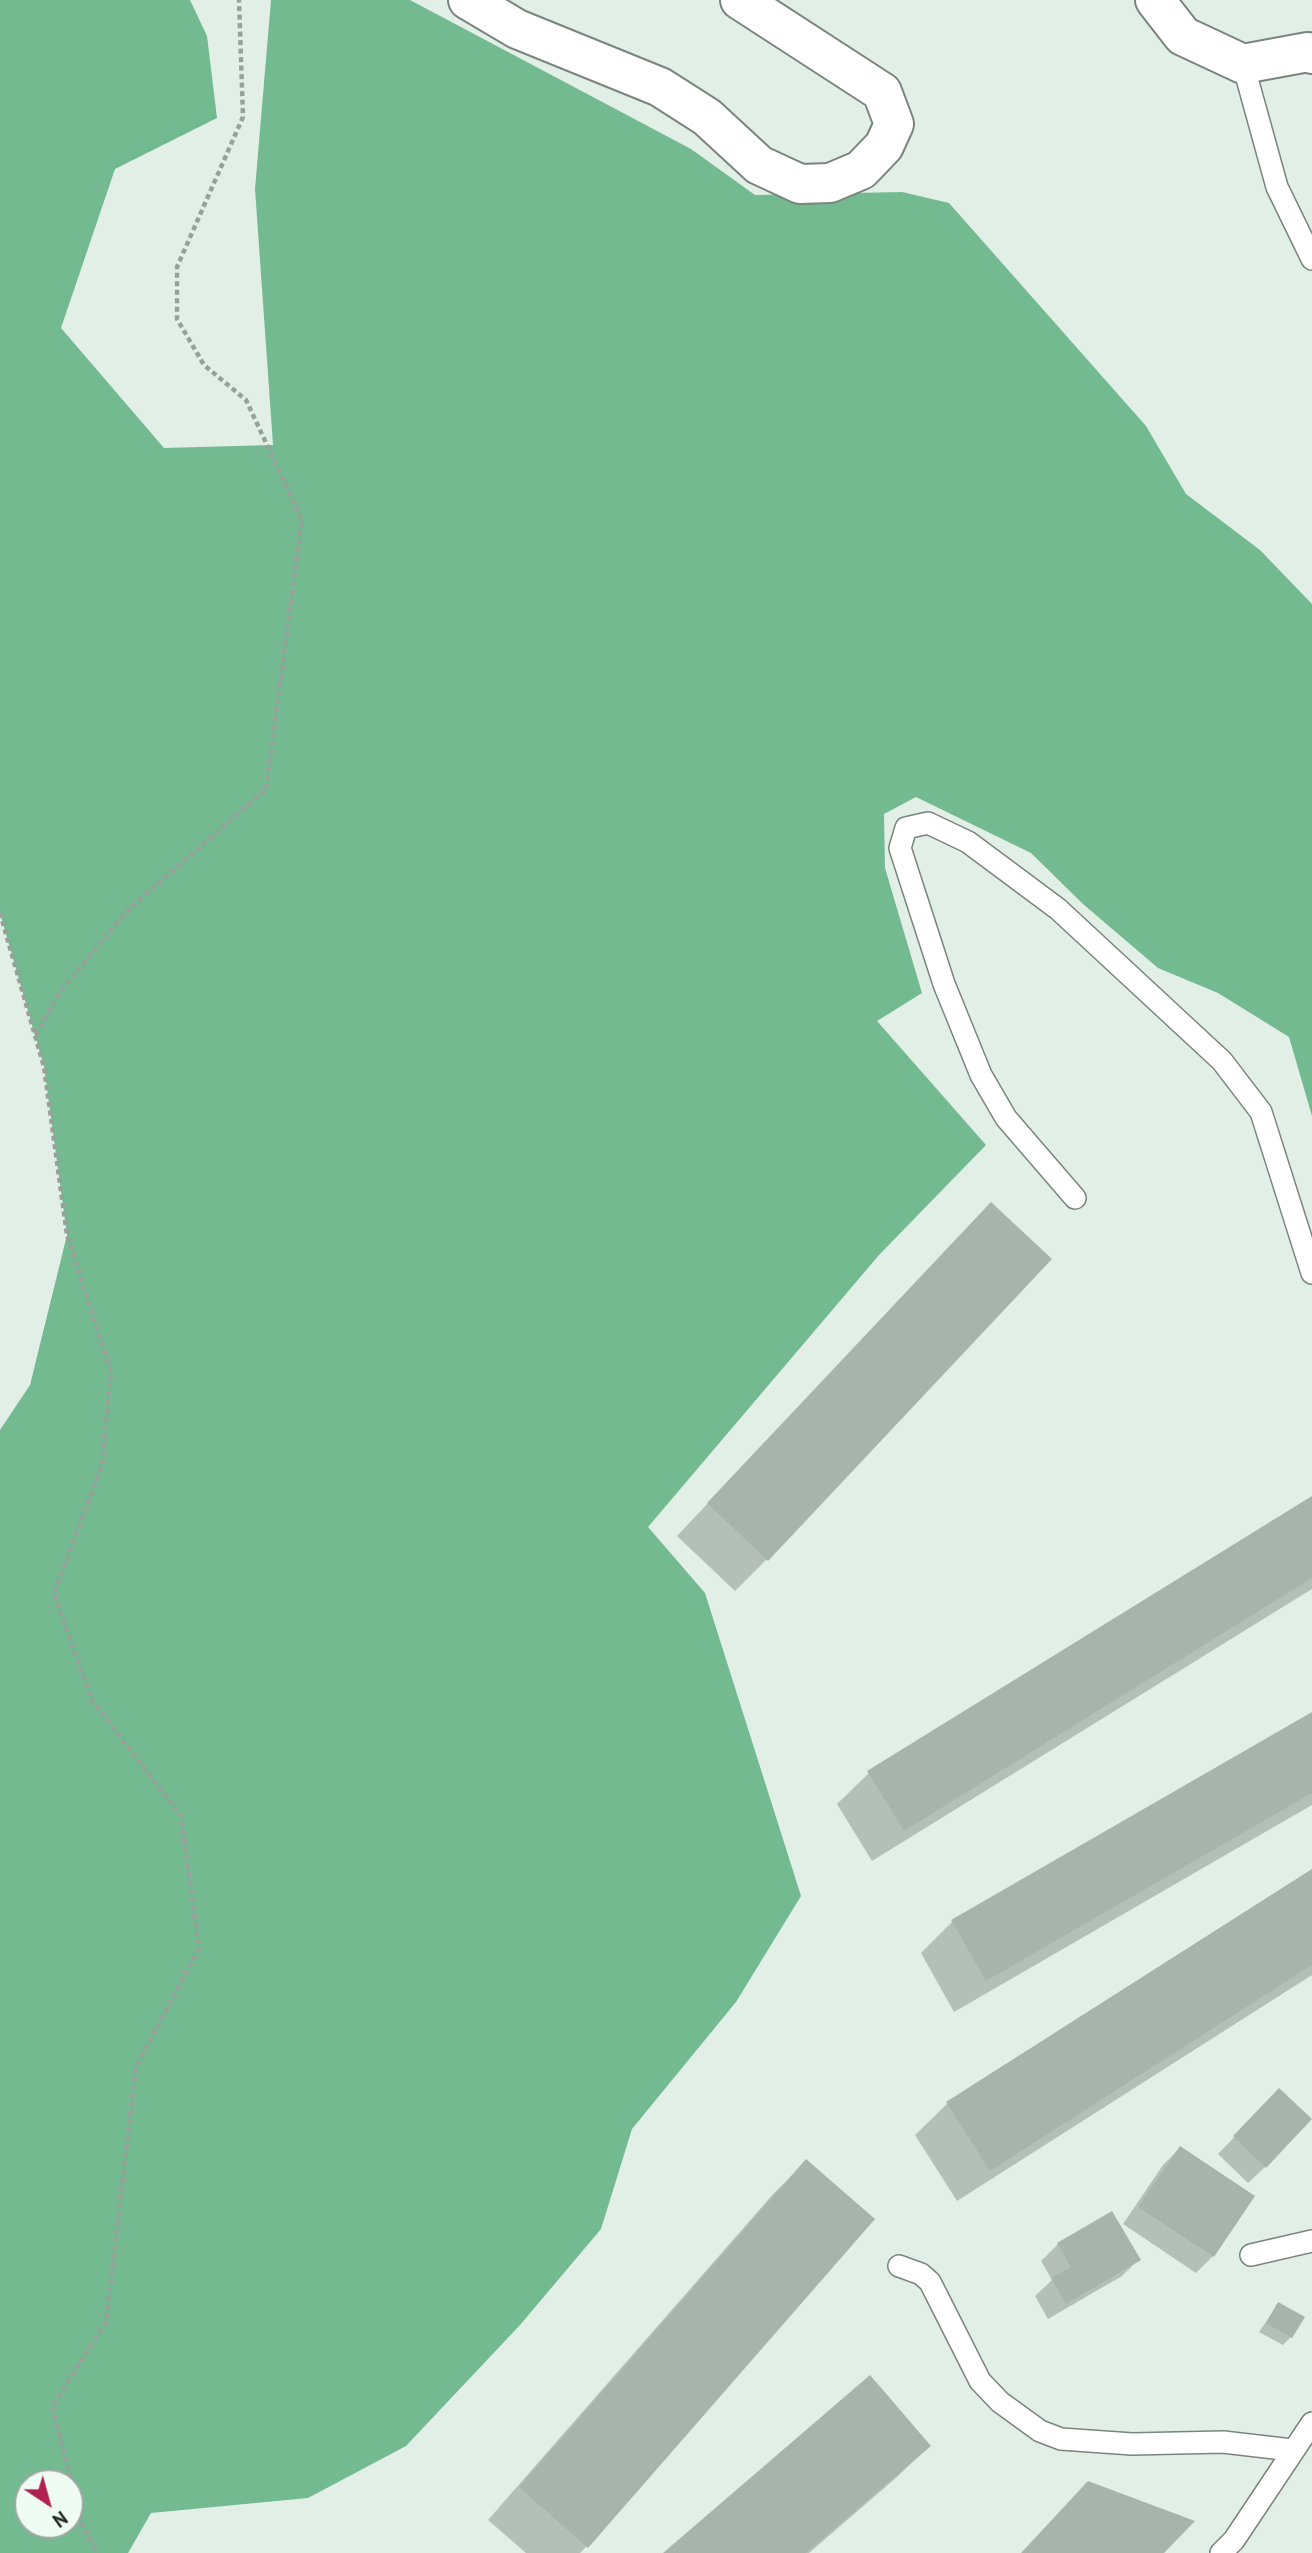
<!DOCTYPE html>
<html>
<head>
<meta charset="utf-8">
<style>
  body { margin:0 }
  #map { position:relative; width:1312px; height:2553px; overflow:hidden; background:#e2efe6; font-family:"PT Sans",sans-serif }
  canvas { display:block }
  .north { position:absolute; left:14px; top:2469px; width:70px; height:70px; box-sizing:border-box; background:#effcf3; border:2px solid #9ea8a1; border-radius:50%; rotate:144deg; font-size:19px; font-weight:700; line-height:28px; text-align:center; color:#242925 }
  .north::after { content:''; display:block; margin:auto; width:24px; height:32px; background:#b02051; clip-path:polygon(50% 0,100% 100%,50% 72%,0 100%) }
</style>
</head>
<body>
<div id="map">
<canvas width="1312" height="2553"></canvas>
<div class="north">N</div>
</div>
<script>
const context = document.querySelector('canvas').getContext('2d');
context.lineJoin = 'round';
function fillPath(path, color) { context.fillStyle = color; context.fill(path, 'evenodd'); }
const poly = rows => new Path2D(rows.map(r => 'M' + r).join(''));
function stroke(path, color, width, dash) { context.strokeStyle = color; context.lineWidth = width; context.lineCap = dash ? 'butt' : 'round'; context.setLineDash(dash || []); context.stroke(path); }
fillPath(poly([
  [0,0,190,0,207,36,217,118,115,169,61,328,164,448,273,445,255,189,271,0,410,0,691,149,755,195,902,192,949,203,1146,426,1186,494,1260,550,1312,604,1312,1116,1289,1037,1218,993,1158,968,1083,904,1031,853,916,797,884,814,885,868,922,993,877,1021,986,1145,879,1255,648,1527,705,1593,801,1896,736,2002,632,2129,601,2229,520,2325,406,2446,308,2498,151,2513,128,2553,0,2553,0,1430,30,1385,67,1235,44,1067,0,913],
  [28,2483,70,2483,70,2525,28,2525]
]), '#73ba91');
fillPath(poly([
  [959,1237,767,1559,735,1591,677,1536],
  [1312,1498,1312,1589,872,1861,837,1804,869,1773],
  [1312,1714,1312,1805,954,2012,921,1953,953,1921],
  [1312,1871,1312,1975,957,2201,915,2135,947,2104],
  [1279,2091,1265,2167,1248,2183,1218,2154],
  [1180,2148,1213,2256,1196,2273,1123,2224,1163,2165],
  [806,2162,586,2547,580,2553,526,2553,488,2520,774,2193],
  [1112,2213,1139,2259,1122,2276,1048,2319,1035,2296,1052,2280,1041,2261,1058,2244],
  [1278,2304,1291,2337,1283,2345,1259,2332],
  [929,2446,897,2477,809,2553,666,2553]
]), '#0003');
fillPath(poly([
  [991,1202,1052,1259,768,1561,707,1503],
  [1312,1496,1312,1578,904,1831,867,1771],
  [1312,1712,1312,1793,986,1981,951,1920],
  [1312,1869,1312,1965,990,2171,946,2102],
  [1279,2088,1312,2119,1266,2168,1233,2136],
  [1180,2146,1255,2196,1214,2257,1138,2207],
  [806,2159,875,2219,588,2548,519,2487],
  [1112,2211,1141,2260,1066,2304,1051,2278,1071,2267,1057,2243],
  [1278,2302,1305,2317,1292,2338,1266,2323],
  [870,2375,931,2446,806,2553,663,2553],
  [1088,2481,1195,2521,1164,2553,1021,2553]
]), '#a7b4ab');
const lane = poly([
  [1243,64,1277,187,1312,259],
  [1075,1198,1006,1118,981,1075,944,984,900,848,906,828,928,823,968,842,1058,909,1222,1061,1261,1112,1312,1273],
  [1251,2255,1312,2241],
  [899,2266,921,2274,930,2282,980,2381,1000,2402,1040,2431,1061,2439,1132,2444,1223,2442,1292,2450],
  [1221,2553,1234,2540,1312,2423]
]);
const street = poly([
  [468,0,517,29,660,87,707,117,759,165,800,184,830,183,861,170,884,146,894,124,882,92,740,0],
  [1155,0,1183,36,1243,64,1308,52,1312,54]
]);
stroke(lane, '#79857d', 24);
stroke(street, '#79857d', 42);
stroke(poly([
  [0,913,44,1067,67,1235,111,1372,102,1465,54,1594,91,1699,181,1816,199,1948,136,2067,106,2322,52,2406,82,2524,97,2553],
  [36,1035,59,993,128,910,266,789,302,520,246,400,204,365,177,319,177,267,243,117,239,0]
]), '#97a19a', 4.5, [5, 3.5]);
stroke(lane, '#fff', 21);
stroke(street, '#fff', 38);
</script>
</body>
</html>
